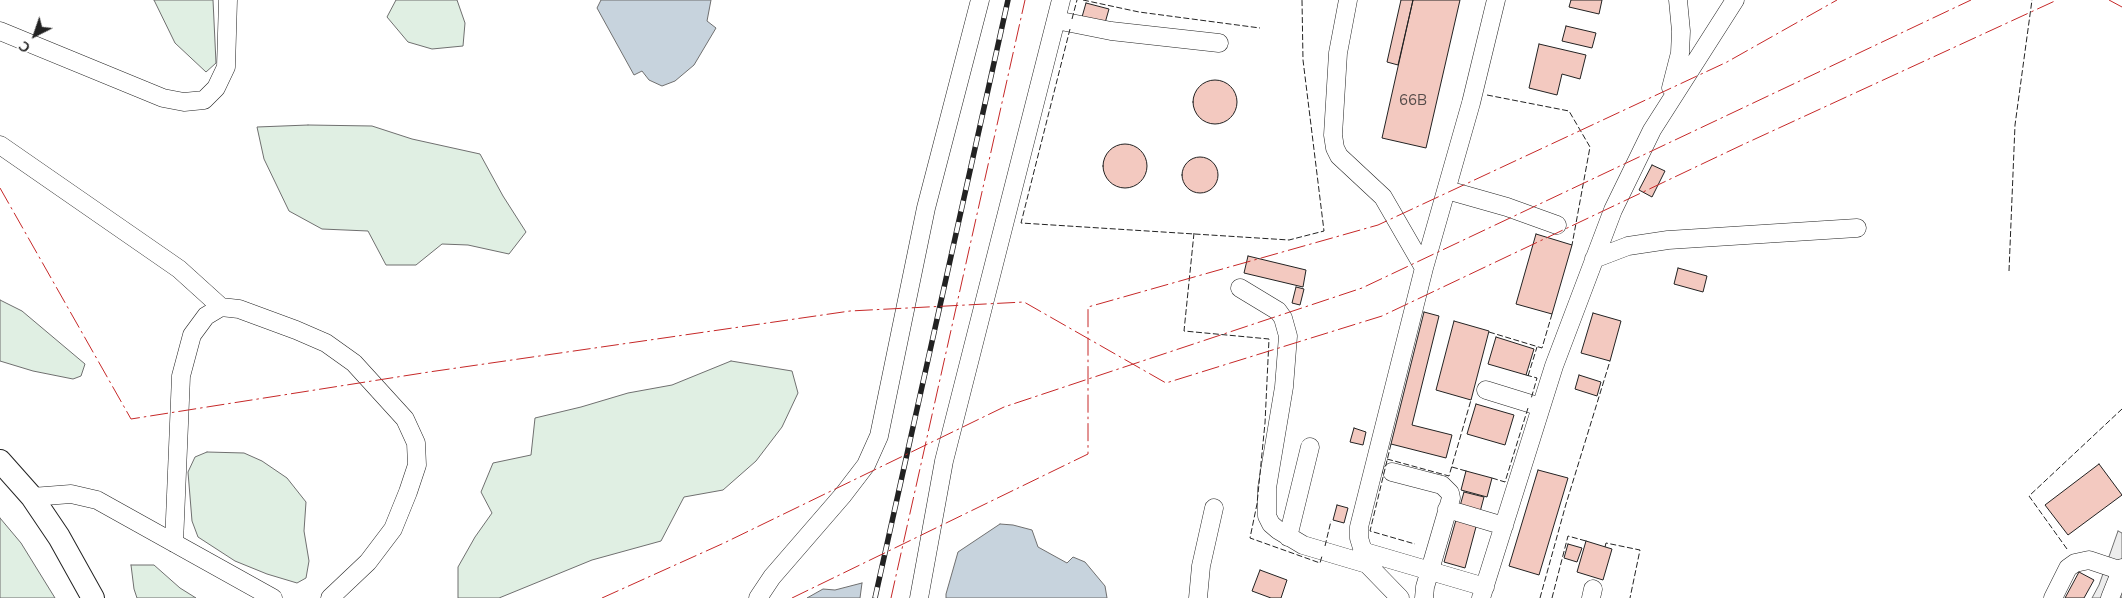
<!DOCTYPE html>
<html>
<head>
<meta charset="utf-8">
<style>
  body { margin:0 }
  #map { position:relative; width:2122px; height:598px; overflow:hidden; background:#fff; font-family:"Nunito Sans",sans-serif }
  canvas { display:block }
  .north { position:absolute; left:10px; top:10px; width:50px; height:50px; -webkit-text-stroke:4px #fff; paint-order:stroke; rotate:221deg; font-size:14px; font-weight:700; line-height:20px; text-align:center; color:#222 }
  .north::after { content:''; display:block; margin:auto; width:18px; height:22px; background:#222; clip-path:polygon(50% 0,100% 100%,50% 72%,0 100%) }
</style>
</head>
<body>
<div id="map">
<canvas width="2122" height="598"></canvas>
<div class="north">С</div>
</div>
<script>
const context = document.querySelector('canvas').getContext('2d');
context.lineJoin = 'round';
function fillPath(path, color) { context.fillStyle = color; context.fill(path, 'evenodd'); }
const poly = rows => new Path2D(rows.map(r => 'M' + r).join(''));
function stroke(path, color, width, dash) { context.strokeStyle = color; context.lineWidth = width; context.lineCap = dash ? 'butt' : 'round'; context.setLineDash(dash || []); context.stroke(path); }
function drawText(font, color, halo, rows, align = 'center') {
  context.font = font + ' "Nunito Sans",sans-serif'; context.lineWidth = 4; context.setLineDash([]); context.textBaseline = 'middle'; context.strokeStyle = halo; context.fillStyle = color; for (const [text, x, y, turn = 0] of rows) {
    context.save(); context.translate(x, y); context.rotate((+turn || 0) * Math.PI / 180); context.textAlign = isNaN(turn) ? turn : align; if (halo) context.strokeText(text, 0, 0); context.fillText(text, 0, 0); context.restore();
  }
}
const green = poly([
  [154,0,213,0,216,63,206,72,175,43,154,0],
  [396,0,457,0,465,23,463,46,432,49,408,42,387,17,396,0],
  [308,125,372,126,412,139,480,154,503,196,526,232,509,254,468,245,442,244,416,265,386,265,368,231,322,229,289,211,264,159,257,127,308,125],
  [0,300,22,311,85,364,81,376,73,379,33,371,0,361,0,300],
  [731,361,792,371,798,393,782,427,756,461,723,490,684,497,661,541,592,560,499,598,458,598,458,567,475,537,492,513,481,492,493,463,531,455,535,418,581,407,628,393,672,385,731,361],
  [207,452,244,453,262,461,287,478,306,502,304,531,309,561,306,578,297,583,267,574,235,561,198,537,192,521,188,472,195,457,207,452],
  [0,518,21,543,55,598,0,598,0,518],
  [131,565,154,565,180,588,196,598,137,598,134,589,131,565]
]);
fillPath(green, '#e0efe3');
stroke(green, '#6f6f6f', 1);
const parking = poly([
  [2118,531,2122,533,2122,598,2092,598,2099,585,2118,531]
]);
fillPath(parking, '#ededed');
stroke(parking, '#6f6f6f', 1);
const water = poly([
  [601,0,711,0,707,21,716,28,694,65,675,81,662,86,649,80,642,71,634,75,597,8,601,0],
  [1000,524,1013,525,1032,530,1038,547,1067,563,1073,557,1085,562,1105,586,1107,598,946,598,946,594,958,552,1000,524],
  [862,583,860,598,807,598,823,589,835,590,862,583]
]);
fillPath(water, '#c7d3dd');
stroke(water, '#6f6f6f', 1);
const building = poly([
  [1401,0,1413,0,1398,65,1387,62,1401,0],
  [1413,0,1460,0,1426,148,1382,138,1413,0],
  [1571,0,1602,0,1599,14,1569,7,1571,0],
  [1086,3,1109,9,1105,23,1082,17,1086,3],
  [1566,26,1596,33,1592,48,1562,41,1566,26],
  [1539,44,1586,55,1580,79,1562,74,1557,95,1529,88,1539,44],
  '1193 102a22 22 0 1 1 44 0a22 22 0 1 1-44 0Z',
  '1103 166a22 22 0 1 1 44 0a22 22 0 1 1-44 0Z',
  '1182 175a18 18 0 1 1 36 0a18 18 0 1 1-36 0Z',
  [1652,165,1665,171,1652,197,1639,190,1652,165],
  [1536,234,1572,245,1552,314,1516,304,1536,234],
  [1248,256,1306,270,1303,287,1244,273,1248,256],
  [1678,268,1707,276,1703,292,1674,284,1678,268],
  [1296,287,1304,289,1300,305,1292,303,1296,287],
  [1424,312,1439,316,1412,425,1452,435,1446,458,1391,444,1424,312],
  [1593,313,1621,321,1610,361,1581,353,1593,313],
  [1454,321,1489,331,1471,400,1436,390,1454,321],
  [1496,337,1534,349,1526,375,1488,364,1496,337],
  [1579,375,1601,382,1597,396,1575,389,1579,375],
  [1476,404,1514,415,1505,445,1467,434,1476,404],
  [1354,428,1366,432,1363,445,1350,442,1354,428],
  [2099,464,2122,495,2068,535,2045,505,2099,464],
  [1538,470,1568,478,1539,575,1509,566,1538,470],
  [1466,471,1492,478,1487,497,1461,490,1466,471],
  [1464,492,1484,497,1465,568,1444,562,1464,492],
  [1337,505,1348,508,1344,523,1333,520,1337,505],
  [1586,541,1612,549,1603,580,1577,572,1586,541],
  [1568,544,1582,548,1577,562,1564,558,1568,544],
  [1260,570,1287,580,1281,598,1271,598,1252,591,1260,570],
  [2079,572,2094,580,2084,598,2065,598,2079,572]
]);
fillPath(building, '#f3c9c0');
stroke(building, '#222', 1);
const minor = poly([
  [1348,0,1338,53,1333,135,1335,148,1339,156,1383,197,1424,268],
  [1056,20,1111,31,1219,43],
  [0,31,163,98,184,102,204,100,216,88,226,67,228,0],
  [1671,88,1680,53,1681,31,1678,0],
  [0,145,179,269,221,307,239,309,296,330,326,343,354,363,405,419,416,443,417,465,408,492,393,529,368,562,330,598],
  [1447,190,1507,207,1557,225],
  [1594,259,1628,246,1668,240,1857,228],
  [1240,288,1278,311,1283,318,1288,336,1284,387,1267,488,1267,516,1271,524,1278,530,1303,545,1367,564],
  [1486,390,1541,407],
  [1392,472,1442,485,1450,493,1451,498,1425,587,1424,598],
  [32,497,71,494,97,500,273,598],
  [1447,509,1504,526],
  [1288,537,1310,447],
  [174,543,181,376,192,335,206,316,221,307],
  [1362,551,1485,587],
  [758,598,772,577,843,495,866,465,879,436,926,208,980,0],
  [919,598,944,461,1061,0],
  [1198,598,1201,566,1214,508],
  [1400,598,1367,564,1359,538,1359,527,1424,268,1471,103,1496,0],
  [1481,598,1554,366,1613,210,1652,130,1735,0],
  [1591,598,1593,589],
  [2053,598,2068,568,2075,563,2089,560,2122,571],
  [2110,598,2122,568]
]);
const major = poly([
  [0,461,32,497,59,537,93,598]
]);
stroke(minor, '#222', 19);
stroke(major, '#222', 24);
stroke(minor, '#fff', 18);
stroke(major, '#fff', 22);
const rail = poly([
  [875,598,1008,0]
]);
stroke(rail, '#222', 5.5);
stroke(rail, '#fff', 4, [11]);
stroke(poly([
  [1083,0,1139,12,1260,28],
  [1072,19,1077,0],
  [1070,29,1021,223,1289,240,1324,231,1303,60,1302,0],
  [1487,95,1569,111,1590,147,1572,245],
  [1194,233,1184,331,1269,339,1265,423,1257,504,1250,538,1320,563,1322,556],
  [2009,271,2015,125,2032,0],
  [1489,332,1542,348,1552,314],
  [1526,375,1537,378,1531,399],
  [1528,376,1537,347],
  [1391,444,1370,531,1415,544],
  [1387,459,1449,476,1471,400],
  [1452,467,1466,471],
  [1492,478,1505,482,1528,408],
  [1325,546,1331,521],
  [1605,547,1606,543,1640,550,1630,598],
  [2067,549,2029,496,2122,409],
  [1540,598,1566,504,1610,361],
  [1552,598,1568,536,1586,541]
]), '#222', 1, [6, 2.5]);
stroke(poly([
  [2109,0,2122,7],
  [0,188,131,419,429,372,850,311,1024,302,1166,383,1382,316,1742,145,2057,0],
  [602,598,724,543,1004,407,1362,288,1971,0],
  [792,598,1088,454,1088,307,1378,225,1727,62,1837,0],
  [891,598,1025,0]
]), '#c62828', 1, [18, 4, 2.5, 4]);
drawText('15px', '#564c4a', null, [
  ["66В",1413,101]
]);
</script>
</body>
</html>
